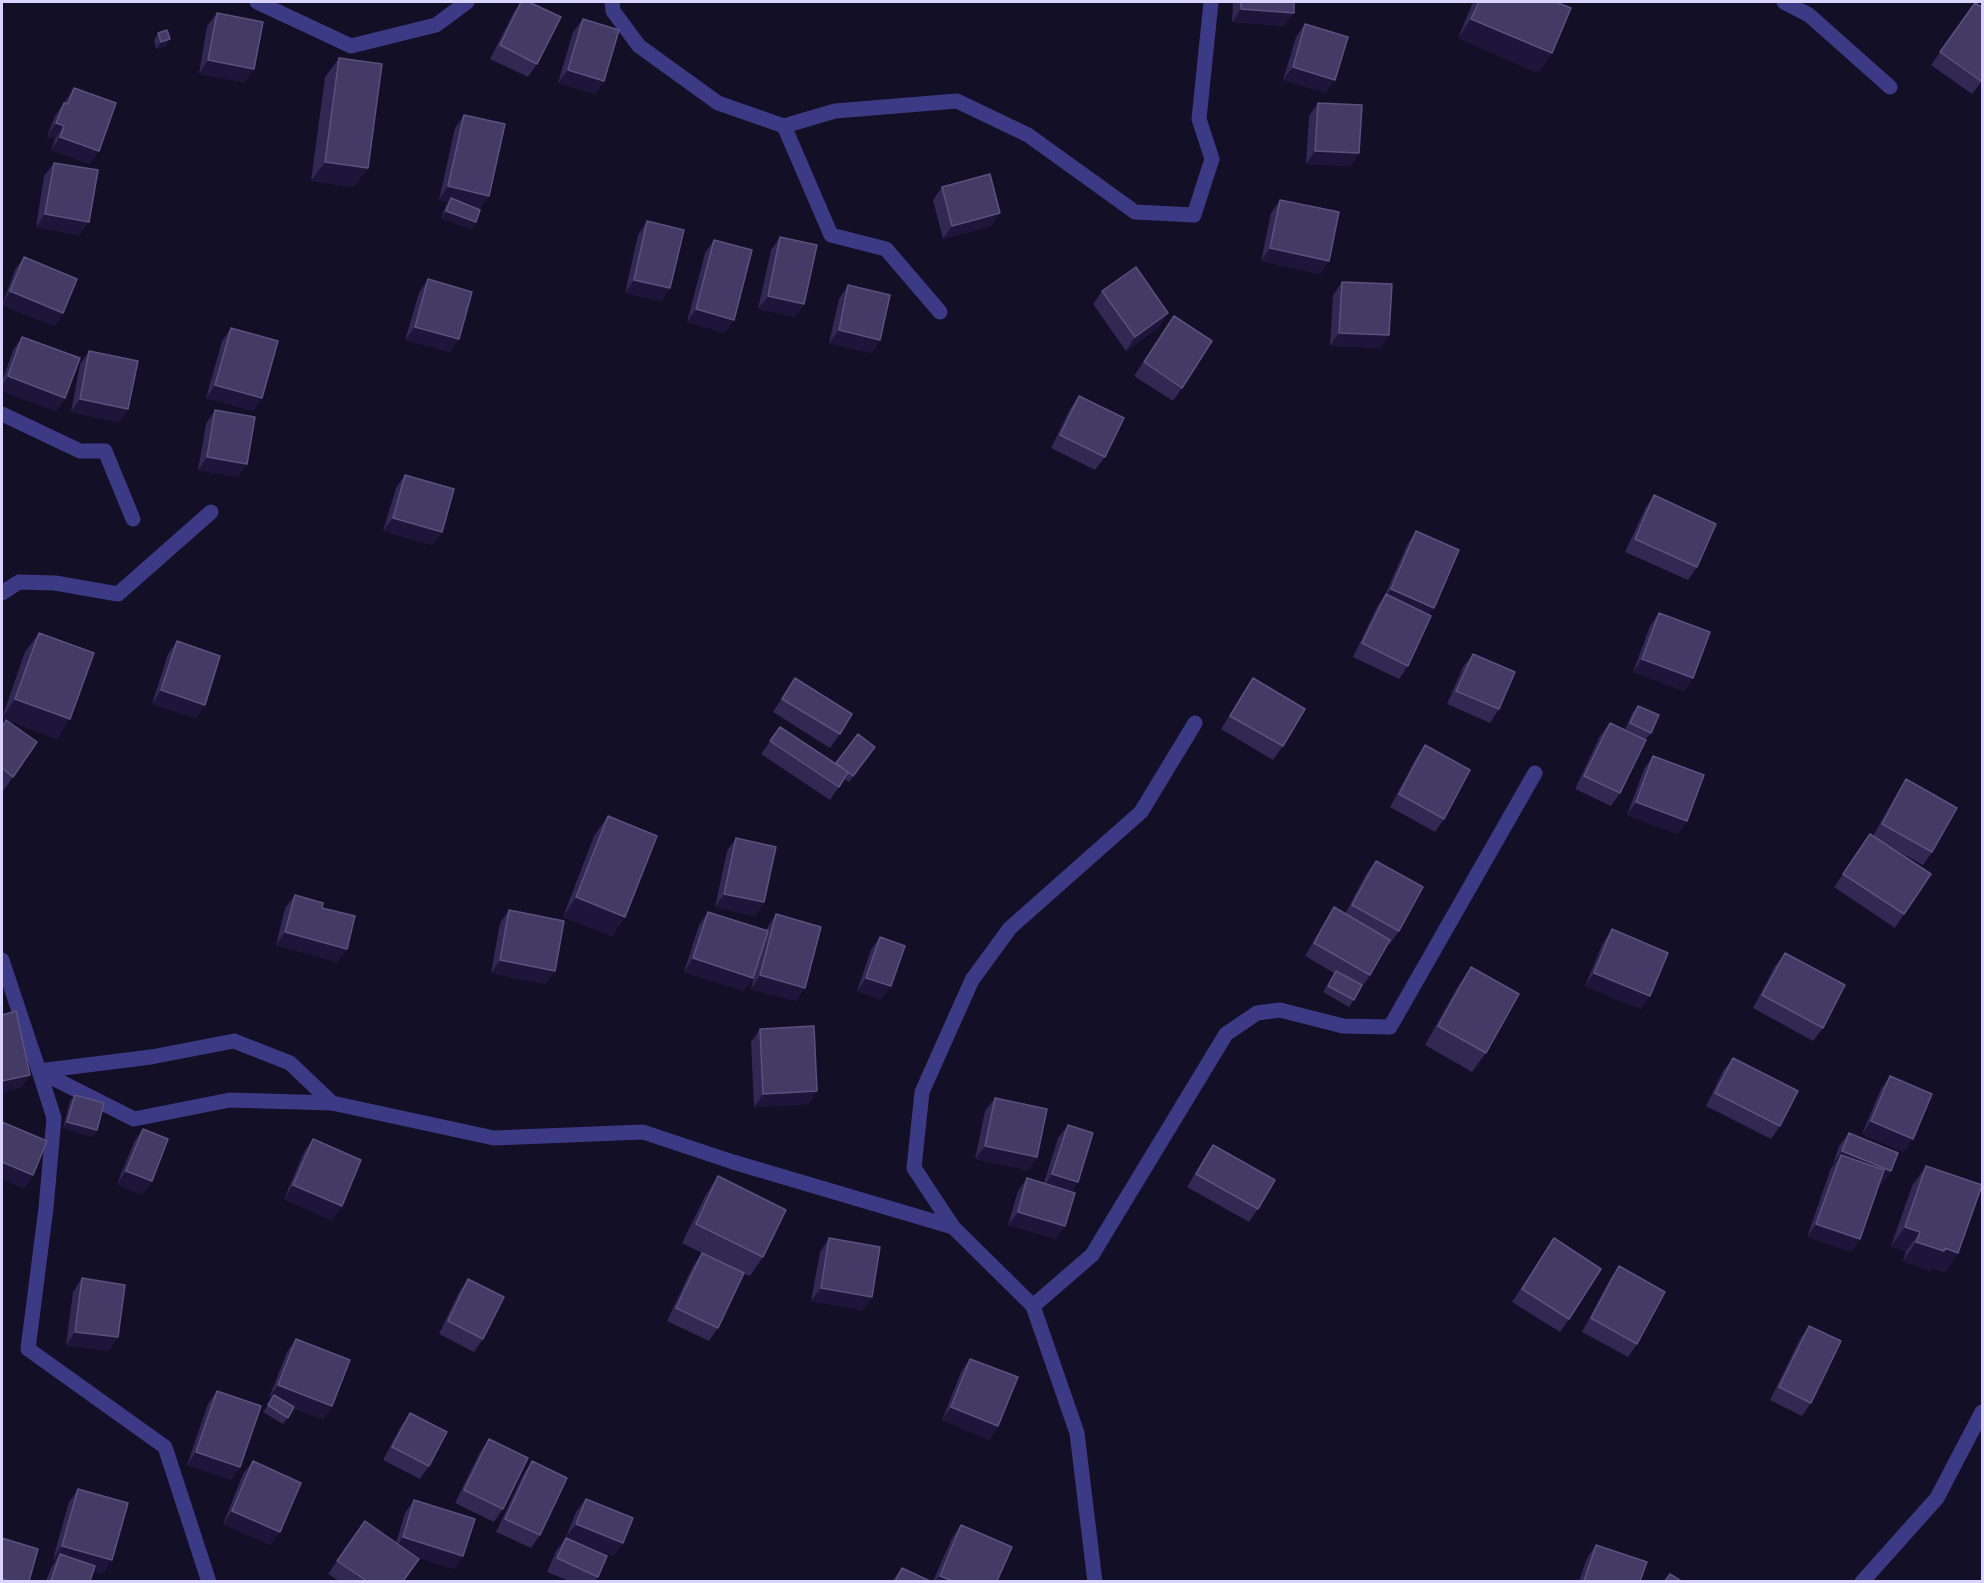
<!DOCTYPE html>
<html>
<head>
<meta charset="utf-8">
<style>
  body { margin:0 }
  #map { position:relative; width:1984px; height:1583px; overflow:hidden; background:#130f26; font-family:"Fira Sans Condensed",sans-serif }
  canvas { display:block }
  .frame { position:absolute; inset:0; border:3px solid #d9d4ff; pointer-events:none }
</style>
</head>
<body>
<div id="map">
<canvas width="1984" height="1583"></canvas>
<div class="frame"></div>
</div>
<script>
const context = document.querySelector('canvas').getContext('2d');
context.lineJoin = 'round';
const poly = rows => new Path2D(rows.map(r => 'M' + r).join(''));
function stroke(path, color, width, dash) { context.strokeStyle = color; context.lineWidth = width; context.lineCap = dash ? 'butt' : 'round'; context.setLineDash(dash || []); context.stroke(path); }
function fillPath(path, color) { context.fillStyle = color; context.fill(path, 'evenodd'); }
stroke(poly([
  [257,2,351,46,436,25,467,2],
  [612,2,613,11,639,46,718,103,784,126],
  [1784,2,1809,15,1890,87],
  [940,312,886,249,831,235,784,126,835,111,957,101,1028,135,1135,212,1194,215,1212,159,1199,119,1211,2],
  [2,414,80,451,105,451,133,519],
  [2,593,19,582,55,583,118,594,211,512],
  [2,960,39,1071,134,1119,230,1100,332,1103,494,1138,643,1132,733,1162,953,1227,1033,1306,1077,1433,1095,1582],
  [953,1227,914,1168,922,1092,972,980,1010,928,1141,812,1195,723],
  [1033,1306,1092,1255,1226,1034,1257,1013,1280,1010,1343,1026,1390,1027,1535,773],
  [209,1582,165,1447,28,1349,46,1208,54,1118,39,1071,151,1057,234,1041,290,1063,332,1103],
  [1862,1582,1937,1498,1982,1412]
]), '#3d3a85', 15);
fillPath(poly([
  [521,2,529,2,537,64,528,77,490,59,514,12],
  [1233,2,1294,2,1284,26,1232,22],
  [1473,2,1556,2,1552,53,1538,73,1458,38],
  [1975,3,1983,80,1972,94,1931,65],
  [217,13,245,82,199,74,207,26],
  [583,19,604,81,595,94,558,83,573,32],
  [1305,24,1326,93,1283,80,1296,37],
  [158,33,166,46,156,49,154,40],
  [339,58,354,187,311,181,325,77],
  [74,88,90,164,51,150,55,139,47,137,55,116],
  [1318,103,1359,153,1350,166,1306,164,1309,116],
  [464,115,480,209,475,208,476,222,471,229,441,218,446,205,448,202,439,200,455,128],
  [54,163,80,235,36,227,44,176],
  [942,187,1000,213,991,226,943,239,933,200],
  [1280,200,1329,261,1320,274,1261,261,1271,213],
  [647,221,670,288,661,301,625,293,638,235],
  [780,237,804,304,795,317,758,309,771,250],
  [714,240,725,333,687,322,705,253],
  [24,257,63,313,54,326,2,305,15,270],
  [428,279,459,339,450,352,405,340,419,293],
  [1342,282,1389,335,1380,348,1330,346,1333,295],
  [848,285,880,340,871,353,829,343,839,299],
  [1102,291,1159,327,1126,351,1093,304],
  [1174,316,1182,388,1173,401,1134,376],
  [231,328,262,398,253,411,206,398,222,341],
  [22,337,65,398,56,411,2,391,2,382,13,350],
  [89,351,128,409,119,422,71,412,80,364],
  [1079,396,1105,457,1095,470,1051,448,1070,409],
  [215,410,247,464,238,477,198,470,206,424],
  [405,475,433,545,383,531,396,488],
  [1654,495,1697,567,1688,580,1625,552,1645,509],
  [1416,531,1429,615,1408,666,1399,679,1353,657,1377,607,1385,595,1407,545],
  [1659,613,1693,678,1684,691,1633,672,1650,626],
  [39,633,57,739,2,718,25,652],
  [177,641,196,718,152,704,168,654],
  [1473,654,1499,709,1490,723,1447,704,1463,667],
  [795,678,840,734,830,748,773,712],
  [1253,678,1283,746,1273,760,1221,729,1244,691],
  [1638,706,1651,733,1646,739,1625,729,1633,712],
  [1610,723,1620,793,1611,806,1575,789,1600,736],
  [2,727,37,742,4,790,2,788],
  [780,727,836,764,875,747,849,782,844,779,830,800,761,754],
  [1425,745,1444,819,1435,832,1390,807,1416,758],
  [1653,756,1687,821,1678,834,1627,815,1644,769],
  [1906,779,1932,852,1923,865,1888,846,1904,914,1895,928,1834,887,1870,834,1873,836,1897,793],
  [608,816,625,917,612,936,563,917,594,836],
  [736,838,764,902,755,916,715,907,727,851],
  [1376,861,1399,931,1390,944,1388,943,1370,975,1349,1007,1323,992,1334,973,1305,956,1325,921,1334,907,1345,914,1366,874],
  [295,895,322,908,347,949,337,962,276,945,285,908],
  [509,910,546,984,491,973,500,923],
  [708,912,766,930,767,928,776,914,796,1001,751,989,757,965,744,991,684,972,699,925],
  [1612,929,1641,1009,1585,986,1603,943],
  [880,937,891,986,881,999,857,991,871,950],
  [1785,953,1823,1028,1813,1041,1753,1008,1775,966],
  [1471,967,1486,1053,1472,1072,1425,1045,1458,986],
  [760,1029,817,1091,808,1104,754,1107,751,1042],
  [1733,1058,1780,1126,1771,1139,1706,1106,1723,1071],
  [1890,1076,1904,1152,1862,1134,1881,1089],
  [75,1095,97,1130,92,1137,63,1128,70,1101],
  [995,1098,1037,1157,1028,1170,975,1159,985,1111],
  [1068,1125,1078,1182,1071,1192,1056,1239,1008,1225,1018,1191,1027,1178,1044,1183,1058,1138],
  [143,1129,152,1181,142,1195,117,1184,134,1142],
  [1849,1133,1891,1171,1882,1184,1879,1183,1860,1239,1851,1252,1807,1237,1831,1168,1834,1165,1833,1164,1839,1146],
  [313,1139,342,1206,332,1220,284,1199,304,1152],
  [1213,1145,1258,1209,1249,1222,1187,1187,1204,1158],
  [1926,1166,1958,1253,1945,1272,1932,1268,1930,1271,1903,1261,1906,1251,1891,1246,1912,1186],
  [718,1176,763,1257,750,1276,744,1274,718,1328,709,1341,667,1321,693,1266,702,1253,714,1259,682,1243,705,1196],
  [829,1238,872,1297,863,1310,811,1301,820,1252],
  [1554,1238,1569,1319,1560,1332,1512,1302],
  [1619,1266,1637,1344,1628,1357,1582,1332,1610,1279],
  [82,1278,109,1351,66,1345,73,1292],
  [468,1279,483,1339,474,1352,439,1334,459,1292],
  [1809,1326,1811,1403,1802,1416,1770,1400,1800,1339],
  [296,1339,332,1406,323,1419,294,1408,283,1424,263,1412,272,1399,269,1398,287,1352],
  [970,1359,998,1426,989,1440,942,1420,961,1372],
  [217,1391,240,1467,231,1480,187,1465,208,1404],
  [410,1413,429,1466,420,1479,383,1460,401,1426],
  [489,1439,503,1509,494,1522,455,1503,480,1452],
  [253,1461,271,1545,223,1524,243,1474],
  [532,1461,540,1535,531,1548,496,1532,523,1475],
  [78,1489,103,1574,93,1571,90,1581,46,1581,51,1568,56,1560,53,1559,69,1502],
  [586,1499,614,1556,566,1537,576,1512],
  [414,1500,463,1556,454,1569,416,1557,403,1581,339,1581,328,1574,365,1521,396,1543,405,1513],
  [961,1525,997,1581,933,1581,952,1538],
  [566,1538,598,1577,595,1581,569,1581,547,1572,556,1551],
  [1596,1545,1640,1581,1579,1581,1587,1558],
  [902,1568,930,1581,892,1581]
]), '#312854');
fillPath(poly([
  [1241,9,1294,13,1284,26,1232,22],
  [1471,19,1552,53,1538,73,1458,38],
  [170,39,166,46,156,49,161,42],
  [208,60,254,69,245,82,199,74],
  [1293,67,1335,80,1326,93,1283,80],
  [568,70,604,81,595,94,558,83],
  [56,123,64,126,55,139,47,137],
  [60,137,99,151,90,164,51,150],
  [1315,151,1359,153,1350,166,1306,164],
  [325,162,368,168,354,187,311,181],
  [448,186,489,196,480,209,449,202,451,198,448,202,439,200],
  [446,211,476,222,471,229,441,218],
  [1000,213,991,226,943,239,952,226],
  [45,214,89,222,80,235,36,227],
  [1270,248,1329,261,1320,274,1261,261],
  [634,280,670,288,661,301,625,293],
  [10,291,63,313,54,326,2,305],
  [768,296,804,304,795,317,758,309],
  [696,309,734,320,725,333,687,322],
  [1168,313,1159,327,1126,351,1135,337],
  [415,327,459,339,450,352,405,340],
  [839,330,880,340,871,353,829,343],
  [1339,333,1389,335,1380,348,1330,346],
  [8,376,65,398,56,411,2,391,2,386],
  [215,385,262,398,253,411,206,398],
  [80,399,128,409,119,422,71,412],
  [207,457,247,464,238,477,198,470],
  [393,518,442,532,433,545,383,531],
  [1391,589,1434,608,1425,621,1382,602],
  [1642,659,1693,678,1684,691,1633,672],
  [161,690,205,705,196,718,152,704],
  [15,699,70,719,57,739,2,718],
  [1636,802,1687,821,1678,834,1627,815],
  [724,894,764,902,755,916,715,907],
  [576,897,625,917,612,936,563,917],
  [285,932,347,949,337,962,276,945],
  [693,958,753,978,744,991,684,972],
  [500,960,555,971,546,984,491,973],
  [1594,973,1650,996,1641,1009,1585,986],
  [760,975,805,988,796,1001,751,989],
  [866,978,891,986,881,999,857,991],
  [30,1075,21,1088,2,1093,2,1081],
  [817,1091,808,1104,754,1107,763,1094],
  [1871,1121,1913,1139,1904,1152,1862,1134],
  [67,1122,97,1130,92,1137,63,1128],
  [985,1146,1037,1157,1028,1170,975,1159],
  [1842,1151,1891,1171,1882,1184,1837,1166,1841,1155,1834,1165,1833,1164],
  [2,1162,33,1175,24,1189,2,1179],
  [126,1171,152,1181,142,1195,117,1184],
  [1052,1174,1078,1182,1069,1195,1043,1187],
  [293,1185,342,1206,332,1220,284,1199],
  [1018,1212,1065,1226,1056,1239,1008,1225],
  [1816,1224,1860,1239,1851,1252,1807,1237],
  [1905,1227,1920,1232,1906,1251,1891,1246],
  [1916,1242,1945,1248,1958,1253,1945,1272,1932,1268,1930,1271,1903,1261],
  [821,1288,872,1297,863,1310,811,1301],
  [75,1332,118,1337,109,1351,66,1345],
  [278,1385,332,1406,323,1419,269,1398],
  [951,1407,998,1426,989,1440,942,1420],
  [196,1452,240,1467,231,1480,187,1465],
  [232,1511,280,1532,271,1545,223,1524],
  [576,1524,623,1543,614,1556,566,1537],
  [403,1537,463,1556,454,1569,394,1550],
  [62,1546,112,1560,103,1574,58,1561,60,1554,56,1560,53,1559],
  [940,1576,953,1581,935,1581]
]), '#1d163a');
const building = poly([
  [521,2,529,2,561,17,537,64,500,45,521,2],
  [1241,2,1294,2,1294,13,1241,9,1241,2],
  [1479,2,1556,2,1571,8,1552,53,1471,19,1479,2],
  [1975,3,1983,8,1983,80,1981,81,1940,52,1975,3],
  [217,13,263,22,254,69,208,60,217,13],
  [583,19,619,30,604,81,568,70,583,19],
  [1305,24,1348,37,1335,80,1293,67,1305,24],
  [167,30,170,39,161,42,158,33,167,30],
  [339,58,382,64,368,168,325,162,339,58],
  [74,88,116,103,99,151,60,137,64,126,56,123,64,103,68,104,74,88],
  [1318,103,1362,105,1359,153,1315,151,1318,103],
  [464,115,505,124,489,196,448,186,464,115],
  [54,163,98,170,89,222,45,214,54,163],
  [990,174,1000,213,952,226,942,187,990,174],
  [451,198,480,210,476,222,446,211,451,198],
  [1280,200,1339,212,1329,261,1270,248,1280,200],
  [647,221,684,230,670,288,634,280,647,221],
  [780,237,817,245,804,304,768,296,780,237],
  [714,240,752,250,734,320,696,309,714,240],
  [24,257,77,279,63,313,10,291,24,257],
  [1136,267,1168,313,1135,337,1102,291,1136,267],
  [428,279,472,292,459,339,415,327,428,279],
  [1342,282,1392,284,1389,335,1339,333,1342,282],
  [848,285,890,295,880,340,839,330,848,285],
  [1174,316,1212,341,1182,388,1144,362,1174,316],
  [231,328,278,341,262,398,215,385,231,328],
  [22,337,80,358,65,398,8,376,22,337],
  [89,351,138,361,128,409,80,399,89,351],
  [1079,396,1124,418,1105,457,1060,435,1079,396],
  [215,410,255,417,247,464,207,457,215,410],
  [405,475,454,489,442,532,393,518,405,475],
  [1654,495,1716,524,1697,567,1635,539,1654,495],
  [1416,531,1459,550,1434,608,1391,589,1416,531],
  [1386,594,1431,616,1408,666,1362,643,1386,594],
  [1659,613,1710,632,1693,678,1642,659,1659,613],
  [39,633,94,653,70,719,15,699,39,633],
  [177,641,220,656,205,705,161,690,177,641],
  [1473,654,1515,672,1499,709,1456,691,1473,654],
  [795,678,852,714,840,734,782,699,795,678],
  [1253,678,1305,709,1283,746,1230,716,1253,678],
  [1638,706,1659,715,1651,733,1630,723,1638,706],
  [6,720,37,742,13,777,2,768,2,727,6,720],
  [1610,723,1646,740,1620,793,1584,776,1610,723],
  [780,727,848,772,839,787,770,741,780,727],
  [858,734,875,747,853,776,836,763,858,734],
  [1425,745,1470,770,1444,819,1399,794,1425,745],
  [1653,756,1704,775,1687,821,1636,802,1653,756],
  [1906,779,1957,808,1932,852,1882,824,1906,779],
  [608,816,657,836,625,917,576,897,608,816],
  [1870,834,1931,874,1904,914,1843,874,1870,834],
  [736,838,776,847,764,902,724,894,736,838],
  [1376,861,1423,887,1399,931,1352,905,1376,861],
  [295,895,323,903,322,908,355,916,347,949,285,932,295,895],
  [1334,907,1390,940,1370,975,1314,943,1334,907],
  [509,910,564,921,555,971,500,960,509,910],
  [708,912,768,931,753,978,693,958,708,912],
  [776,914,821,927,805,988,760,975,776,914],
  [1612,929,1668,953,1650,996,1594,973,1612,929],
  [880,937,905,946,891,986,866,978,880,937],
  [1785,953,1845,985,1823,1028,1762,995,1785,953],
  [1471,967,1519,994,1486,1053,1438,1026,1471,967],
  [1336,971,1362,985,1354,1000,1328,986,1336,971],
  [16,1011,30,1075,2,1081,2,1015,16,1011],
  [814,1026,817,1091,763,1094,760,1029,814,1026],
  [1733,1058,1798,1091,1780,1126,1715,1093,1733,1058],
  [1890,1076,1932,1094,1913,1139,1871,1121,1890,1076],
  [75,1095,104,1103,97,1130,67,1122,75,1095],
  [995,1098,1047,1109,1037,1157,985,1146,995,1098],
  [2,1122,47,1141,33,1175,2,1162,2,1122],
  [1068,1125,1093,1133,1078,1182,1052,1174,1068,1125],
  [143,1129,168,1139,152,1181,126,1171,143,1129],
  [1849,1133,1898,1153,1891,1171,1842,1151,1849,1133],
  [313,1139,361,1160,342,1206,293,1185,313,1139],
  [1213,1145,1275,1180,1258,1209,1196,1174,1213,1145],
  [1841,1155,1884,1170,1860,1239,1816,1224,1841,1155],
  [1926,1166,1982,1185,1958,1253,1945,1248,1944,1251,1916,1242,1920,1232,1905,1227,1926,1166],
  [718,1176,786,1210,763,1257,696,1224,718,1176],
  [1027,1178,1075,1193,1065,1226,1018,1212,1027,1178],
  [829,1238,880,1247,872,1297,821,1288,829,1238],
  [1554,1238,1601,1269,1569,1319,1522,1289,1554,1238],
  [702,1253,744,1273,718,1328,676,1308,702,1253],
  [1619,1266,1665,1292,1637,1344,1591,1318,1619,1266],
  [82,1278,125,1285,118,1337,75,1332,82,1278],
  [468,1279,504,1297,483,1339,448,1321,468,1279],
  [1809,1326,1841,1341,1811,1403,1779,1387,1809,1326],
  [296,1339,350,1360,332,1406,278,1385,296,1339],
  [970,1359,1018,1377,998,1426,951,1407,970,1359],
  [217,1391,261,1406,240,1467,196,1452,217,1391],
  [274,1395,294,1407,288,1418,268,1405,274,1395],
  [410,1413,447,1432,429,1466,392,1447,410,1413],
  [489,1439,528,1458,503,1509,464,1490,489,1439],
  [253,1461,301,1483,280,1532,232,1511,253,1461],
  [532,1461,567,1478,540,1535,505,1519,532,1461],
  [78,1489,128,1503,112,1560,62,1546,78,1489],
  [586,1499,633,1518,623,1543,576,1524,586,1499],
  [414,1500,475,1519,463,1556,403,1537,414,1500],
  [365,1521,419,1559,403,1581,367,1581,337,1561,365,1521],
  [961,1525,1012,1547,997,1581,953,1581,940,1576,961,1525],
  [2,1538,38,1549,29,1581,9,1581,2,1579,2,1538],
  [566,1538,607,1556,598,1577,557,1558,566,1538],
  [1596,1545,1647,1562,1640,1581,1584,1581,1596,1545],
  [60,1554,95,1566,90,1581,51,1581,60,1554],
  [902,1568,930,1581,895,1581,902,1568],
  [1670,1574,1681,1581,1665,1581,1670,1574]
]);
fillPath(building, '#433a66');
stroke(building, '#5a527e', 1.5);
</script>
</body>
</html>
